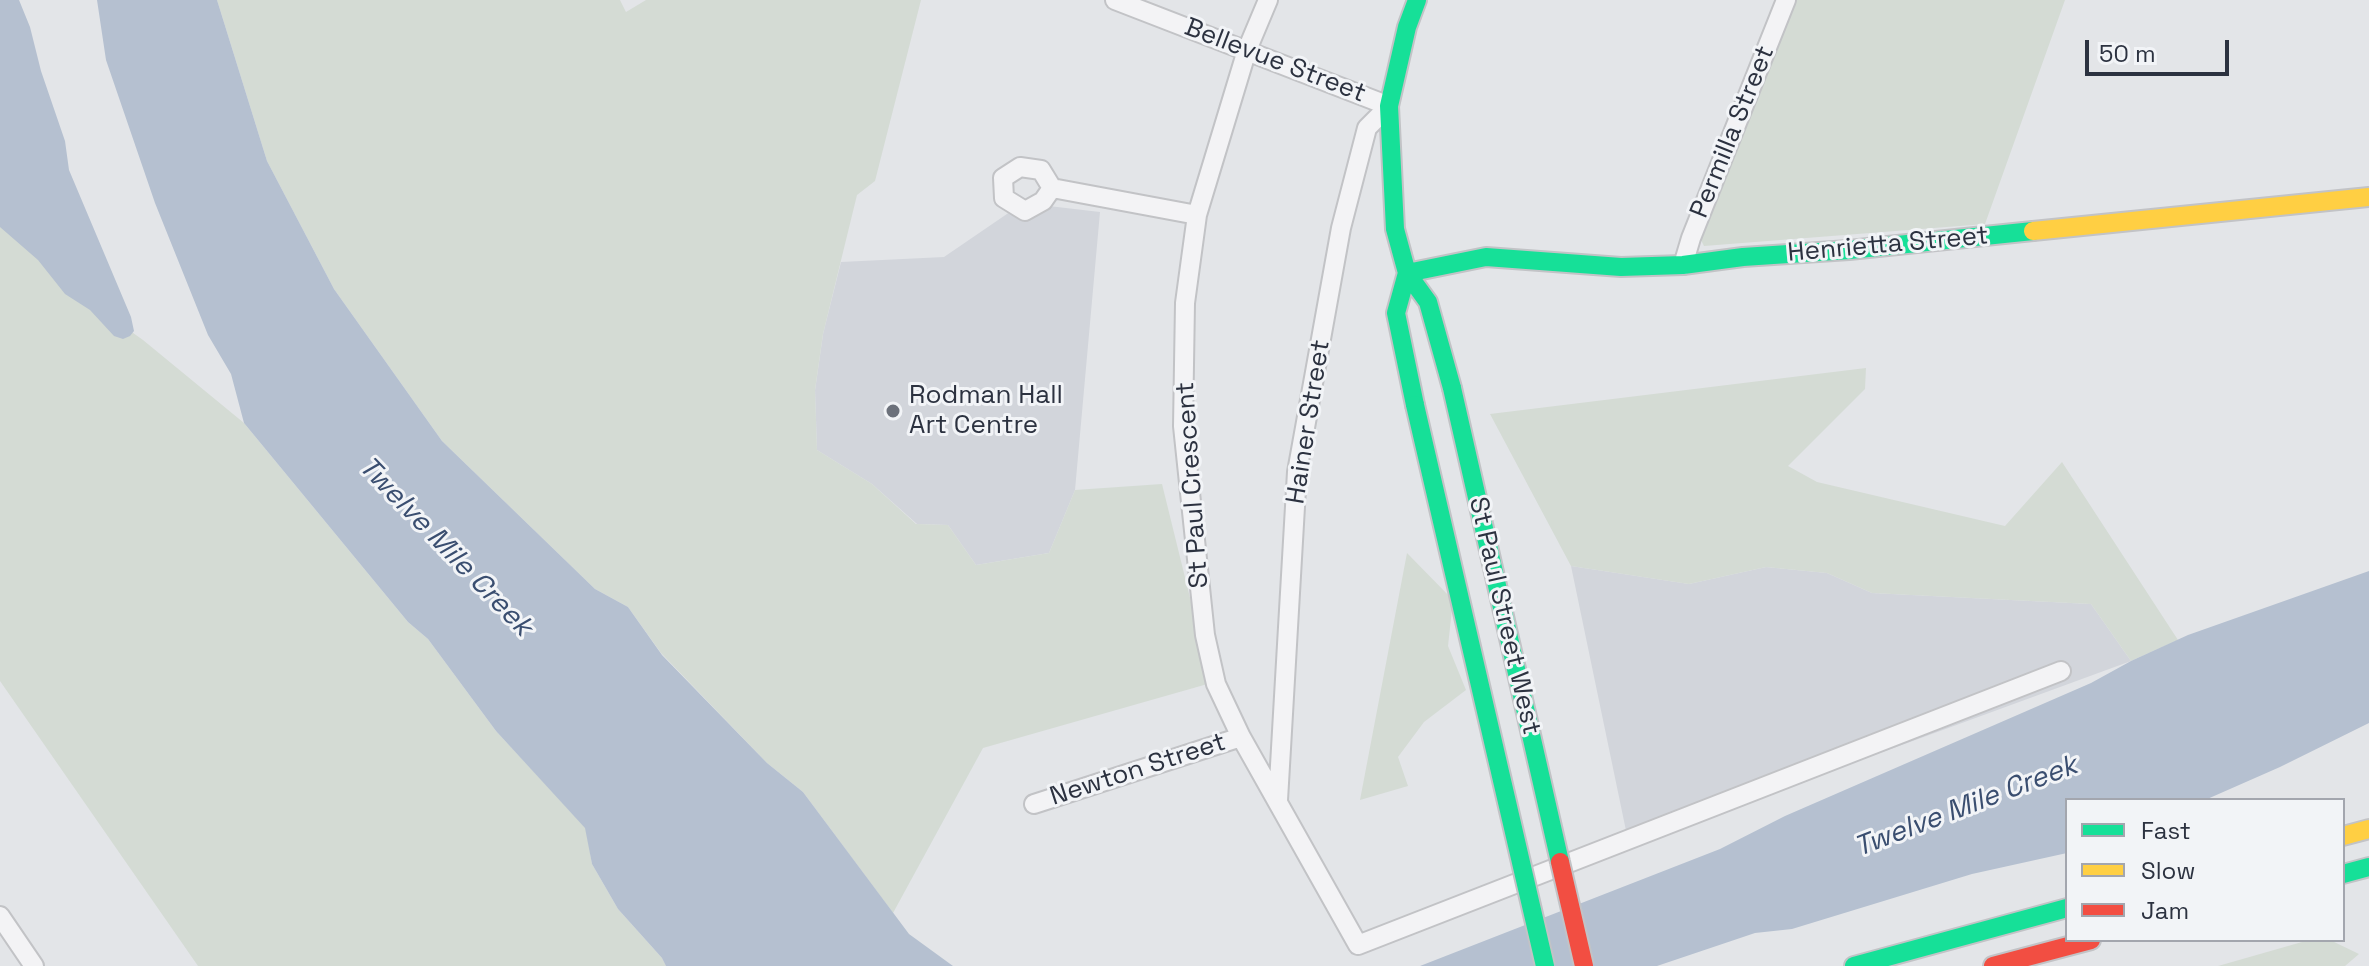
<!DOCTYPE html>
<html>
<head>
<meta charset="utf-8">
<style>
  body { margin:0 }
  #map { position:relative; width:2369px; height:966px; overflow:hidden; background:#e3e5e8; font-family:"Space Grotesk",sans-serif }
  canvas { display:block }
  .legend { position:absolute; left:2065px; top:798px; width:280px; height:144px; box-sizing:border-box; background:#f2f4f7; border:2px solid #a3a6ae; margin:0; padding:10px 14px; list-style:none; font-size:24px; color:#2c3240 }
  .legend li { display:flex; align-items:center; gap:16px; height:40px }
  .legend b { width:40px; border:2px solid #a3a6ae }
  .scale { position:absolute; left:2085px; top:40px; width:144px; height:36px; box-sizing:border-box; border:4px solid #2c3240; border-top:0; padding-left:10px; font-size:24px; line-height:28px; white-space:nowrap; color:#2c3240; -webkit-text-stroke:6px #f2f4f7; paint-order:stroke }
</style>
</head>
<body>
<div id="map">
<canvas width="2369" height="966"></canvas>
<ul class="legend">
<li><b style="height:10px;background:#16e098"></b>Fast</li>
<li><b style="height:10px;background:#ffcf43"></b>Slow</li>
<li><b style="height:10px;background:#f24e42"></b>Jam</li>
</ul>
<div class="scale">50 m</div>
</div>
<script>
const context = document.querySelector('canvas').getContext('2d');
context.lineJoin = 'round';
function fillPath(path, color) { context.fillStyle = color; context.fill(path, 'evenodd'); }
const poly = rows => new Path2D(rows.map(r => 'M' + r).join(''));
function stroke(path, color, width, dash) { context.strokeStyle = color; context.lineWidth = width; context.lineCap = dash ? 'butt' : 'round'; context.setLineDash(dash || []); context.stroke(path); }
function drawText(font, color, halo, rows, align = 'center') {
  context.font = font + ' "Space Grotesk",sans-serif'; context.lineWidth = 6; context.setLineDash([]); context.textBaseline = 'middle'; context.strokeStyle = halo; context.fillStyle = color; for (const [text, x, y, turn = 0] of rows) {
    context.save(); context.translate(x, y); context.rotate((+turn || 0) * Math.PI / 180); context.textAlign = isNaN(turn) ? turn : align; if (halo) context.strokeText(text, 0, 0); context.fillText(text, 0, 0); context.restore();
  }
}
fillPath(poly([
  [1023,203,1100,212,1075,490,1049,553,976,565,948,525,917,524,872,484,817,450,815,390,823,334,841,262,944,257],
  [1571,566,1689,584,1766,567,1827,573,1872,593,2091,604,2131,661,1629,845]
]), '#d2d5db');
fillPath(poly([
  [217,0,620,0,626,12,646,0,921,0,875,181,857,195,823,334,815,390,817,450,872,484,916,524,948,525,976,565,1049,553,1075,490,1162,484,1211,683,983,748,893,913,803,792,767,763,661,653,628,607,595,589,442,441,334,289,267,161],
  [1795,0,2065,0,1985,224,1704,246,1700,238],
  [0,219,61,282,143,340,244,423,408,622,428,639,496,731,586,828,592,864,618,909,662,958,666,966,198,966,0,681],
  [1866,368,1865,389,1788,466,1817,482,2005,526,2062,462,2178,640,2131,661,2091,604,1872,593,1827,573,1766,567,1689,584,1571,566,1490,414],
  [1407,553,1453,600,1448,646,1466,690,1424,722,1398,757,1408,786,1360,800],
  [2309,940,2330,940,2359,954,2345,966,2218,966]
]), '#d4dbd4');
fillPath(poly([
  [0,0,19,0,30,27,41,71,65,141,69,170,131,317,134,331,130,336,123,339,114,336,90,310,65,294,38,260,0,227],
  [97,0,217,0,267,161,334,289,442,441,595,589,628,607,662,655,767,763,803,792,909,934,953,966,666,966,662,958,618,909,592,864,585,828,496,731,428,639,408,622,244,423,231,374,208,335,155,203,106,60],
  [2369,571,2369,723,2280,767,2205,800,2067,800,2067,853,1972,874,1792,929,1755,933,1657,966,1420,966,1720,849,1785,816,2091,683,2131,661,2188,635]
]), '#b5c0d0');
const street = poly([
  [1115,0,1389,106,1367,128,1341,228,1297,472,1278,800],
  [1268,0,1247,50,1197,215,1185,303,1183,426,1205,635,1216,684,1241,737,1358,945,2061,671],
  [1052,188,1043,201,1025,211,1004,198,1003,178,1020,167,1041,170,1052,188,1197,215],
  [1683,265,1691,238,1786,0],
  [1034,804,1241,737],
  [0,916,34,966]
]);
const fast = poly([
  [1417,0,1407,27,1389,106,1395,229,1407,273,1428,302,1452,388],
  [1407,273,1486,257,1621,267,1683,265,1743,257,1849,250,2033,231],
  [1407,273,1396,313,1415,405],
  [2343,874,2369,867],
  [1854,966,2067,908]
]);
const slow = poly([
  [2033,231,2369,197],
  [2343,836,2369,829]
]);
const jam = poly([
  [1993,966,2091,940]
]);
stroke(street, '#c2c3c6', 22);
stroke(fast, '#c2c3c6', 22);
stroke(slow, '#c2c3c6', 22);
stroke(jam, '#c2c3c6', 22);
stroke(street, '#f3f3f5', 18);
stroke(fast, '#16e098', 18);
stroke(slow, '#ffcf43', 18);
stroke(jam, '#f24e42', 18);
const fastBridge = poly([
  [1452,388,1560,862],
  [1415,405,1545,966]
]);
const jamBridge = poly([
  [1560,862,1584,966]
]);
stroke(fastBridge, '#c2c3c6', 22, []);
stroke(jamBridge, '#c2c3c6', 22, []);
stroke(fastBridge, '#16e098', 18);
stroke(jamBridge, '#f24e42', 18);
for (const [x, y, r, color] of [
  [893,411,8,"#6c717b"]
]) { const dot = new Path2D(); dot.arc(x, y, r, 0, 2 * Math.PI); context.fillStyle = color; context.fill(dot); stroke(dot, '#f2f4f7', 3); }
drawText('26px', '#2c3240', '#f2f4f7', [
  ["Bellevue Street",1275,61,21],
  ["Permilla Street",1733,132,-68],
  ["Henrietta Street",1888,245,-5],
  ["Hainer Street",1309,422,-81],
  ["St Paul Crescent",1193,485,-94],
  ["St Paul Street West",1504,616,77],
  ["Newton Street",1138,770,-18]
]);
drawText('26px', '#2c3240', '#f2f4f7', [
  ["Rodman Hall",909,396],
  ["Art Centre",909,426]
], 'left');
drawText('italic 28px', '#3a4e70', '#f2f4f7', [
  ["Twelve Mile Creek",445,547,46],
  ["Twelve Mile Creek",1966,807,-21]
]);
</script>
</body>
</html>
